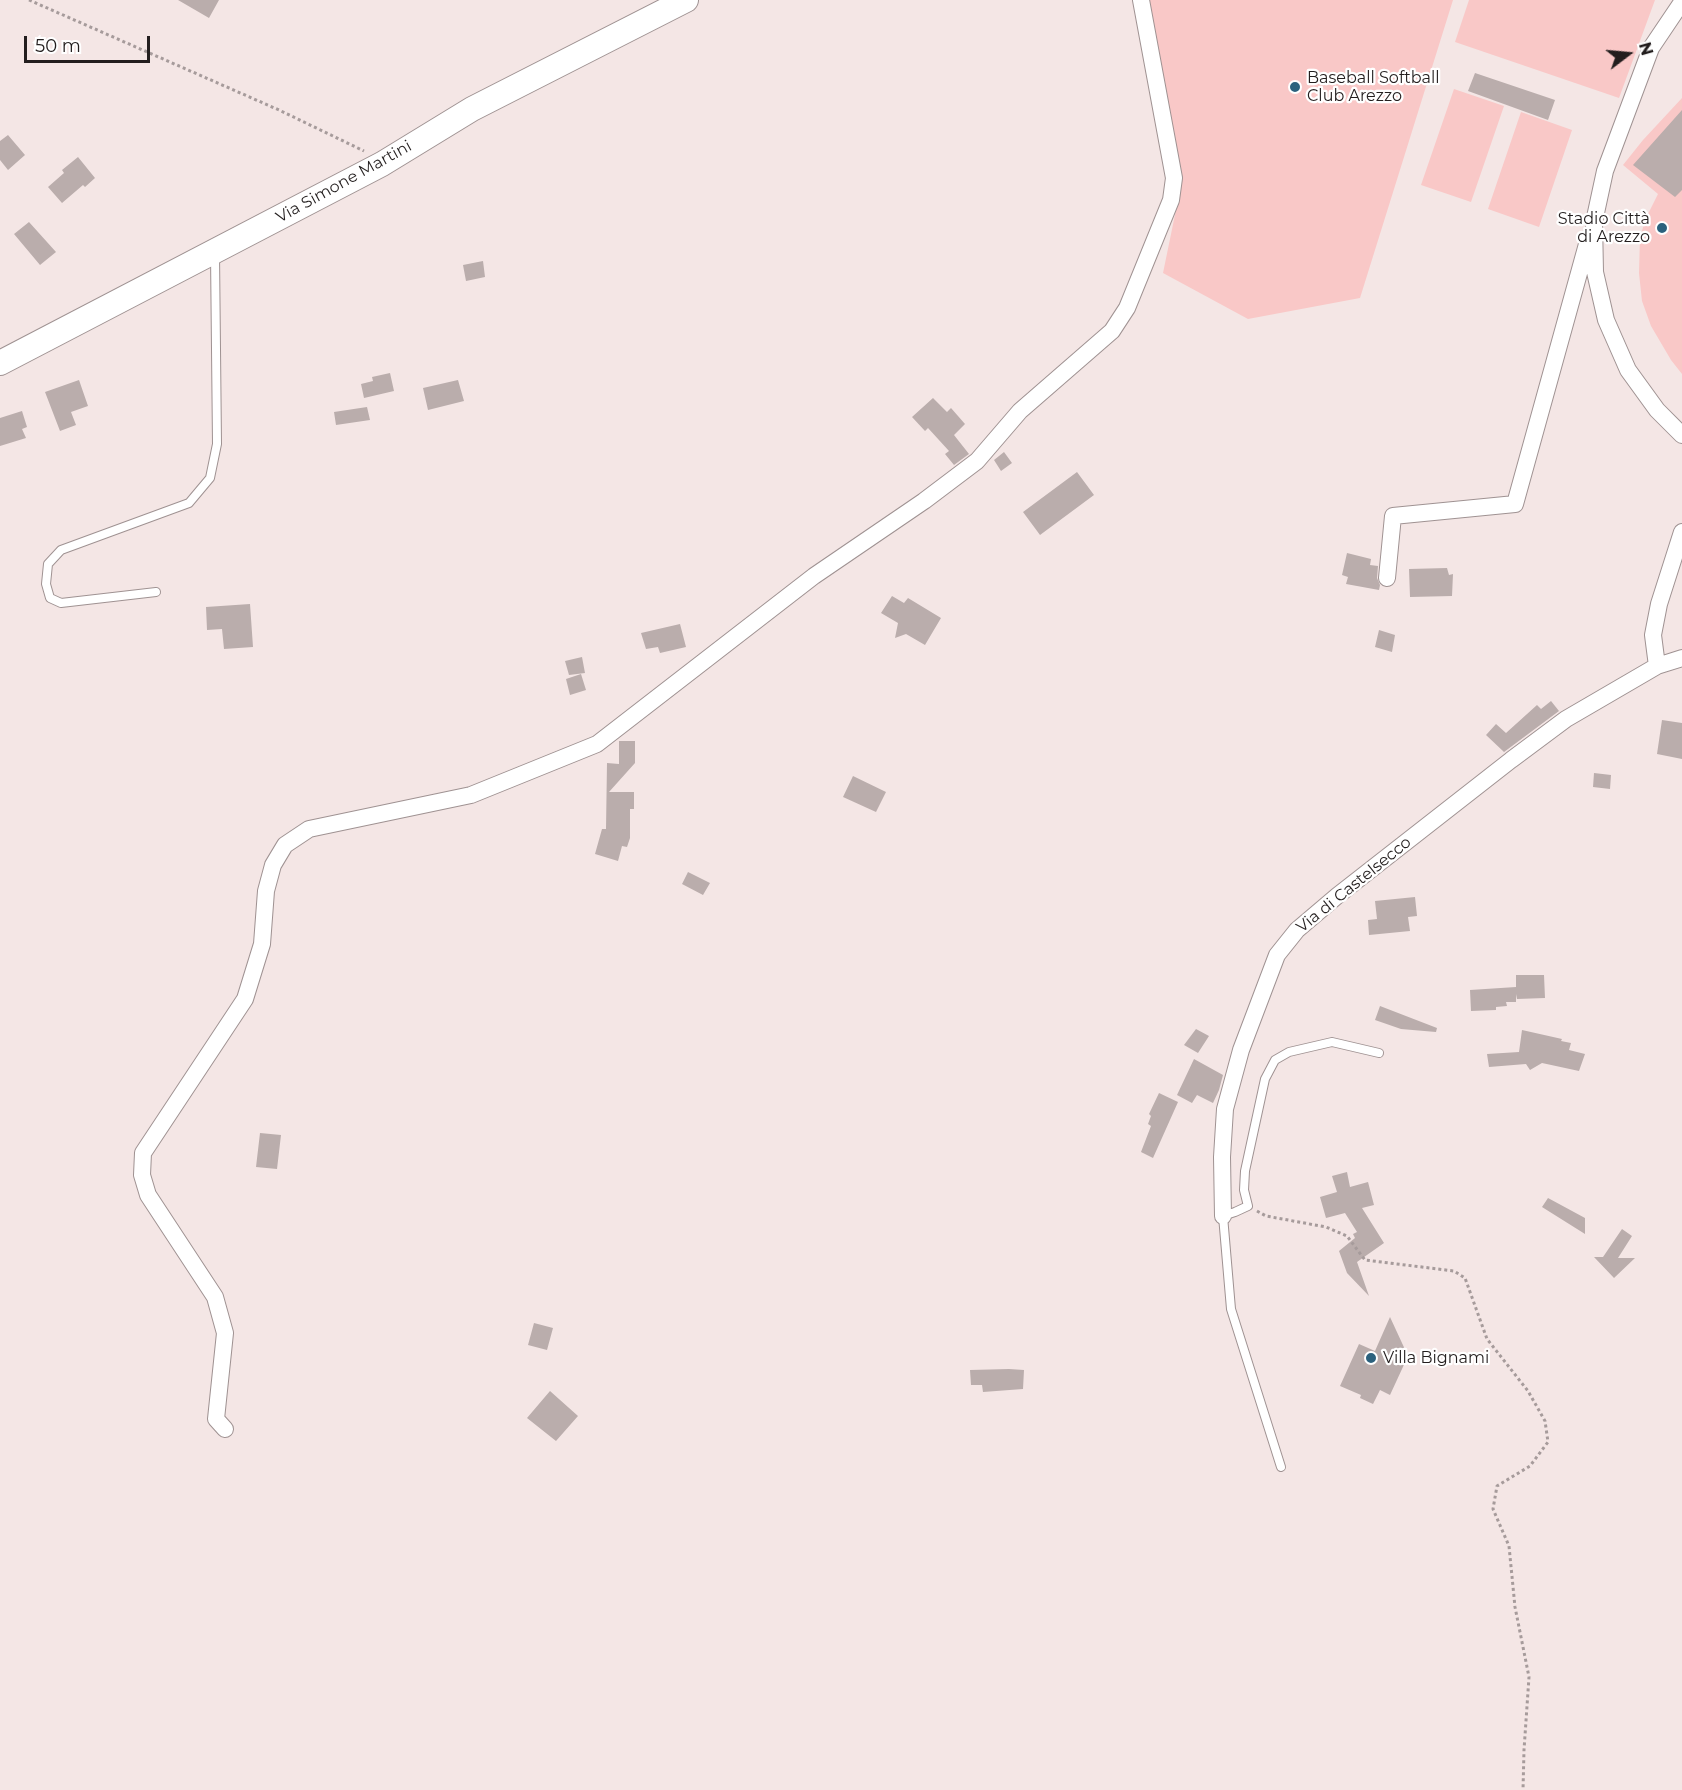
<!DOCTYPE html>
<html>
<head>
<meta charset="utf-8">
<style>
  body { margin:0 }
  #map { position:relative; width:1682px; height:1790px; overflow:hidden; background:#f4e6e5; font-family:Montserrat,sans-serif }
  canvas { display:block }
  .north { position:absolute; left:1598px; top:24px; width:60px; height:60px; -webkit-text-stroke:4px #fff; paint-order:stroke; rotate:74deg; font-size:16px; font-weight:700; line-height:24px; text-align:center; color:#231e1e }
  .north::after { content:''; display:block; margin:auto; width:21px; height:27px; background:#231e1e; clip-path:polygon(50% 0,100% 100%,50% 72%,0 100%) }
  .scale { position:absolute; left:24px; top:36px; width:126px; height:27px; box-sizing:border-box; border:3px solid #231e1e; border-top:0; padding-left:8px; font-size:18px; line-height:21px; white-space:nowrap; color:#231e1e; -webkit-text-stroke:4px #fff; paint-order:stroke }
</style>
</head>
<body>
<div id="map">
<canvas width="1682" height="1790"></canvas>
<div class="north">N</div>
<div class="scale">50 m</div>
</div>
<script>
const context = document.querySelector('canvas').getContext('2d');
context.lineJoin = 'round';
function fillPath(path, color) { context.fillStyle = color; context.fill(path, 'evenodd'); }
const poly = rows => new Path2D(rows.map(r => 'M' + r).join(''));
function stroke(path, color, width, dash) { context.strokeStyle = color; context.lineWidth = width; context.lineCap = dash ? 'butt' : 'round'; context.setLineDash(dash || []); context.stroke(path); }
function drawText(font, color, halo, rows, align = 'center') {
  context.font = font + ' Montserrat,sans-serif'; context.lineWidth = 4.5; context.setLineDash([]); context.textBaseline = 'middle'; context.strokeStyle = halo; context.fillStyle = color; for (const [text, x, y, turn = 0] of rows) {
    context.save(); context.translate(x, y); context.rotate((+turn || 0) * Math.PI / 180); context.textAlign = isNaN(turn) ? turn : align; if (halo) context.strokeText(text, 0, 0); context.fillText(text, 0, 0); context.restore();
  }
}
fillPath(poly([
  [1148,0,1453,0,1360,298,1248,319,1163,273,1177,205],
  [1469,0,1655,0,1619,98,1455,42],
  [1454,89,1504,106,1471,202,1421,185],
  [1682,98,1682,374,1671,360,1651,326,1642,301,1639,273,1640,237,1646,218,1658,194,1623,165,1643,140],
  [1521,112,1572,130,1539,227,1488,209]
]), '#f9c8c7');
fillPath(poly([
  [178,0,219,0,209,18],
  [1475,73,1555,100,1548,120,1468,91],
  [1682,110,1682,190,1675,197,1633,165],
  [8,135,25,155,8,170,0,160,0,141],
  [78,157,95,178,85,187,83,185,62,203,48,187,64,173,62,170],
  [29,222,56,252,40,265,14,234],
  [483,261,485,277,466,281,463,265],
  [390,373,394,391,364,398,361,384,373,381,372,377],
  [79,380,88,406,71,412,76,425,60,431,45,392],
  [458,380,464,401,428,410,423,388],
  [933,398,947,412,951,408,965,424,954,435,969,454,954,465,945,454,949,451,928,428,925,431,912,417],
  [367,407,370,420,336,425,334,412],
  [22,411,27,427,22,429,26,438,0,446,0,418],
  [1004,452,1012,463,1001,471,994,460],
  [1077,472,1094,495,1040,535,1023,512],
  [1347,553,1371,559,1370,565,1378,566,1377,578,1380,585,1379,590,1346,584,1348,577,1342,575],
  [1447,568,1449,575,1453,574,1452,596,1410,597,1409,569],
  [892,596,904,603,908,598,941,618,925,645,906,634,895,638,898,623,881,613],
  [250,604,253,647,224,649,222,629,207,630,206,607],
  [680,624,686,647,660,653,658,647,646,649,641,633],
  [1379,630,1395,635,1392,652,1375,647],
  [582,657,585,673,569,675,565,661],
  [581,674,586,690,570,695,566,679],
  [1551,701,1559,711,1504,752,1486,735,1496,724,1506,733,1537,705,1541,709],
  [1662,720,1682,723,1682,759,1657,754],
  [619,741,635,741,635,763,609,792,634,792,634,809,630,809,630,838,627,847,622,846,618,861,595,854,602,829,606,829,607,763,619,764],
  [1594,773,1611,775,1610,789,1593,787],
  [853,776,886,792,876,812,843,797],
  [688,872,710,883,703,895,682,884],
  [1415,897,1417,916,1408,917,1410,931,1369,935,1368,920,1377,919,1375,901],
  [1516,975,1544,975,1545,998,1517,999,1516,994,1516,1002,1506,1002,1507,1006,1496,1007,1496,1010,1471,1011,1470,990,1516,987],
  [1380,1006,1437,1028,1436,1032,1401,1029,1375,1020],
  [1196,1029,1209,1036,1198,1053,1184,1045],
  [1522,1030,1562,1039,1561,1041,1571,1043,1569,1050,1585,1054,1579,1071,1542,1063,1530,1070,1526,1064,1489,1067,1487,1054,1519,1052],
  [1194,1059,1223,1075,1219,1090,1213,1103,1197,1095,1192,1103,1177,1095],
  [1159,1093,1178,1102,1153,1158,1141,1152,1151,1126,1148,1124,1151,1116,1149,1114],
  [260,1133,281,1135,277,1169,256,1167],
  [1347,1172,1350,1187,1368,1182,1374,1205,1362,1208,1384,1243,1357,1262,1369,1296,1347,1273,1339,1251,1355,1238,1353,1234,1357,1232,1345,1213,1326,1218,1320,1197,1337,1192,1332,1176],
  [1548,1198,1585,1218,1585,1234,1542,1207],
  [1622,1229,1632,1236,1618,1258,1635,1258,1614,1278,1594,1257,1603,1257],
  [1390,1317,1408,1356,1390,1395,1380,1390,1373,1404,1360,1398,1361,1395,1340,1386,1359,1344,1375,1351],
  [534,1323,553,1328,547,1350,528,1345],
  [1009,1369,1024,1370,1023,1389,983,1392,982,1385,971,1385,970,1370],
  [550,1391,578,1416,556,1441,527,1418]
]), '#baadac');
const lane = poly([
  [156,592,61,603,50,598,46,584,48,564,61,550,189,503,210,478,217,444,215,254],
  [1281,1467,1231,1309,1223,1216,1235,1212,1248,1206,1244,1190,1245,1171,1265,1079,1275,1060,1289,1052,1332,1042,1379,1053]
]);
const street = poly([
  [1682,2,1651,48,1605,171,1594,222,1595,272,1606,320,1628,370,1657,410,1682,435],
  [1387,578,1393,516,1515,504,1589,237],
  [1657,666,1682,658],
  [1223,1216,1222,1157,1225,1109,1241,1050,1277,955,1297,930,1337,896,1511,760,1566,719,1657,666,1653,635,1659,604,1682,532],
  [225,1429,216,1419,225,1333,215,1297,148,1195,142,1175,143,1153,245,999,262,944,266,891,273,865,285,845,309,829,471,795,597,744,814,576,924,501,977,461,1020,411,1112,331,1127,308,1171,200,1174,178,1141,0]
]);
const secondary = poly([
  [0,363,382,164,472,109,686,0]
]);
stroke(lane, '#9f9292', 10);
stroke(street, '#9f9292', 18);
stroke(secondary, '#9f9292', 26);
stroke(poly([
  [29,0,279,110,364,151],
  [1257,1211,1266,1216,1326,1227,1347,1236,1365,1260,1454,1271,1465,1278,1487,1339,1528,1391,1545,1421,1548,1442,1530,1466,1497,1486,1493,1509,1509,1546,1515,1607,1529,1677,1524,1750,1523,1790]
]), '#a69b9b', 3, [3, 3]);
stroke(lane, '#fff', 8);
stroke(street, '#fff', 16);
stroke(secondary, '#fff', 24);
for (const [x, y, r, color] of [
  [1295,87,6,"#2b617d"],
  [1662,228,6,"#2b617d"],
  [1371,1358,6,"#2b617d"]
]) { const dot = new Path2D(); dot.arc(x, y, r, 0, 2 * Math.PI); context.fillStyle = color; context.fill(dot); stroke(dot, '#fff', 2); }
drawText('16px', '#231e1e', '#fff', [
  ["Baseball Softball",1307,78],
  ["Club Arezzo",1307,96],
  ["Stadio Città",1650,219,"right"],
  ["di Arezzo",1650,237,"right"],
  ["Villa Bignami",1383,1358]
], 'left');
drawText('16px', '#231e1e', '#fff', [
  ["Via Simone Martini",344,182,-29],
  ["Via di Castelsecco",1354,885,-39]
]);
</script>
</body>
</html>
